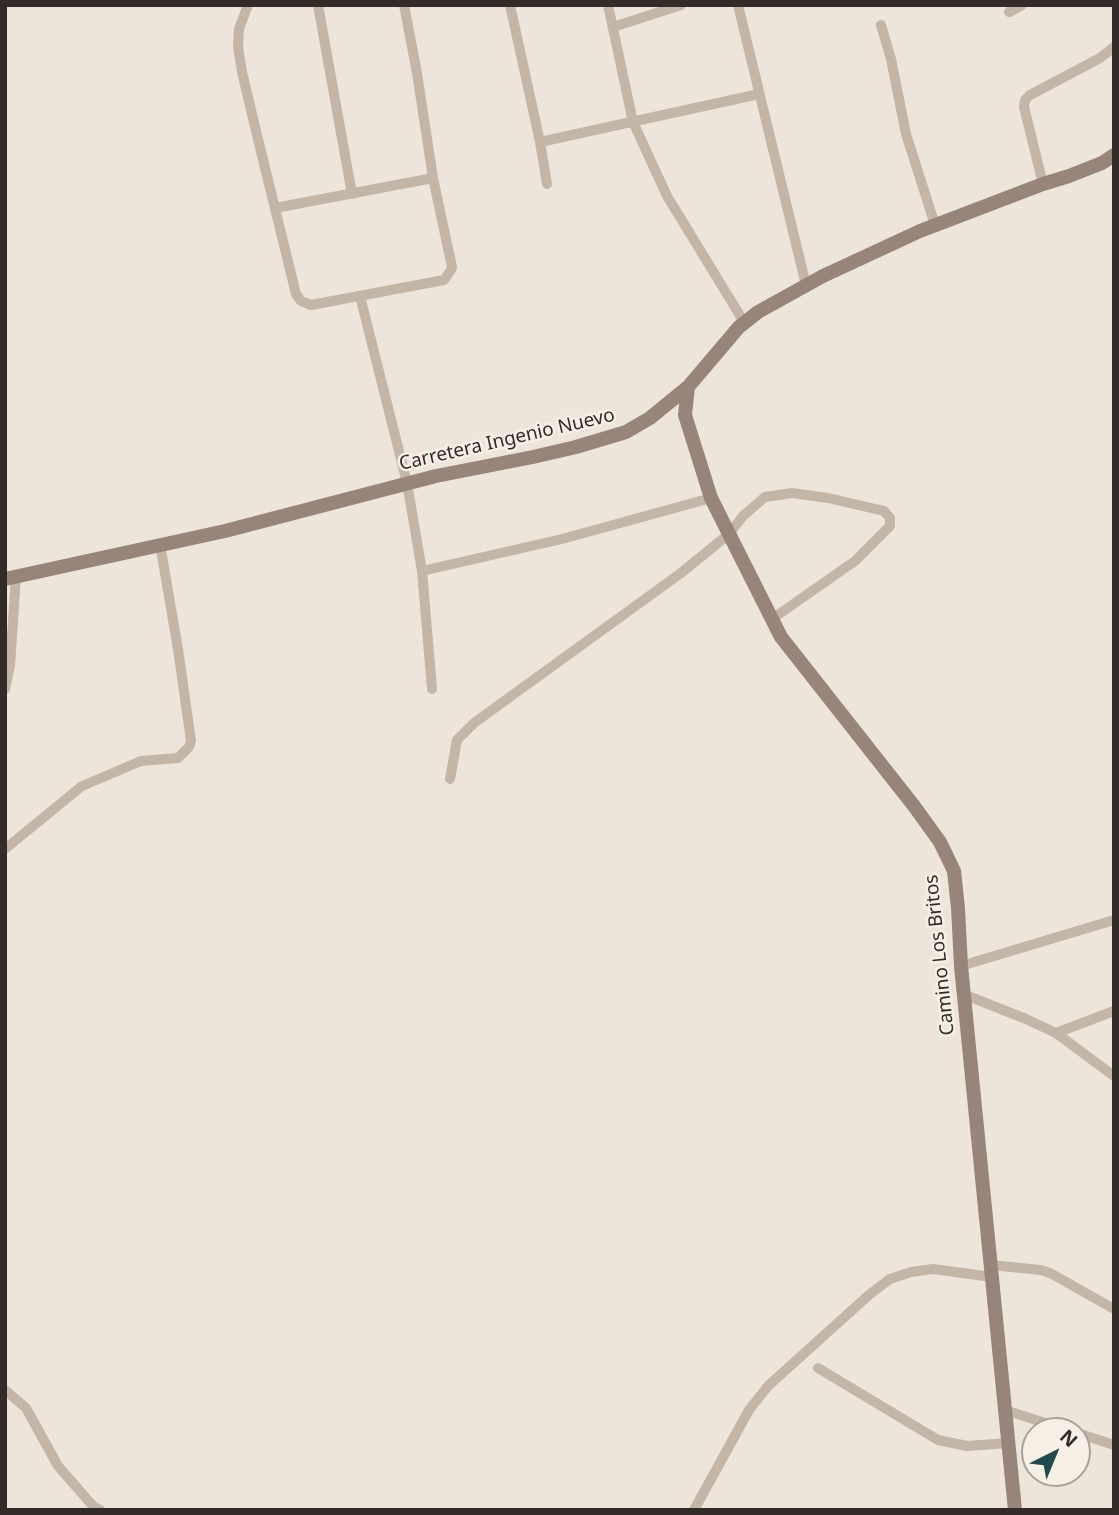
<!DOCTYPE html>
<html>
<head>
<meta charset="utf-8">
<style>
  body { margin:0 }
  #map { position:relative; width:1119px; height:1515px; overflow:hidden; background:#eee5da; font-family:"Noto Sans",sans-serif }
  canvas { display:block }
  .frame { position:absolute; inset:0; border:7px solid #322b27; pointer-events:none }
  .north { position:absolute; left:1021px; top:1417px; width:70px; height:70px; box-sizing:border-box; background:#f6efe5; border:2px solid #a8a199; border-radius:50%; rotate:43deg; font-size:19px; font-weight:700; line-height:28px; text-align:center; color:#322b27 }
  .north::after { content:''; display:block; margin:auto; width:24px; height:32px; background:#214a4f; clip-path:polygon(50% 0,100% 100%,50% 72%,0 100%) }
</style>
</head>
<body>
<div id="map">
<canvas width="1119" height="1515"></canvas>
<div class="frame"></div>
<div class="north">N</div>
</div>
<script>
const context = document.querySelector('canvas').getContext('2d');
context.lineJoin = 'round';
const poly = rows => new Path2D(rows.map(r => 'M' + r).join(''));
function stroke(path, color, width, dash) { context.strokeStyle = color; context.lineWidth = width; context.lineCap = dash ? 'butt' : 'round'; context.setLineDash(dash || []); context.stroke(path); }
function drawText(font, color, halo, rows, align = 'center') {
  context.font = font + ' "Noto Sans",sans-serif'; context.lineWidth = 5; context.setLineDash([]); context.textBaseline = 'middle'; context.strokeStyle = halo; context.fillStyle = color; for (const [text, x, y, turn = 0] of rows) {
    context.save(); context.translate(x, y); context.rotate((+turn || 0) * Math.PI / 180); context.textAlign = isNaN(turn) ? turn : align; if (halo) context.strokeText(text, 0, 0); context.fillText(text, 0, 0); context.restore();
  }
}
stroke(poly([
  [248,5,239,29,238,47,242,72,256,131,296,294,301,301,311,305,444,280,451,270,452,267,433,178,417,73,404,5],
  [318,5,352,194],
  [510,5,540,142,547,184],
  [608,5,633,122,667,196,744,322],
  [738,5,806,285],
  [1009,12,1022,5],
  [881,25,891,59,906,134,935,225],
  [613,27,681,5],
  [540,142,759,94],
  [1043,184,1024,107,1025,100,1030,95,1100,58,1114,47],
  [275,208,433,178],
  [360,296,407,483,422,571,432,689],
  [422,571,562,539,711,498],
  [5,689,10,666,16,576],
  [450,779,457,740,474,723,681,573,729,534,743,516,765,497,792,493,828,498,884,511,890,518,890,526,855,561,772,619],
  [5,849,82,786,141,761,178,758,189,747,191,741,178,649,160,544],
  [961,966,1114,920],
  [963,994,1026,1019,1056,1033,1114,1076],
  [1056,1033,1114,1011],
  [991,1265,1041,1270,1052,1274,1114,1309],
  [818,1368,938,1440,967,1446,1009,1443],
  [5,1390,26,1408,58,1466,93,1506,100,1510],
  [1005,1410,1070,1431],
  [1077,1433,1114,1445],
  [694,1510,749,1410,768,1386,870,1294,890,1279,911,1272,933,1269,992,1277]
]), '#c4b6a7', 10);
stroke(poly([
  [688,387,685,415,711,498,781,637,914,806,940,842,954,871,958,908,961,966,1015,1510],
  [5,579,225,531,436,476,533,457,576,447,626,432,650,418,688,387,739,327,758,312,823,276,920,231,1043,184,1069,176,1102,163,1114,155]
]), '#988579', 14);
drawText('19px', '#322b27', '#f6efe5', [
  ["Carretera Ingenio Nuevo",507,440,-13],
  ["Camino Los Britos",940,955,-96]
]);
</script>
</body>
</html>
